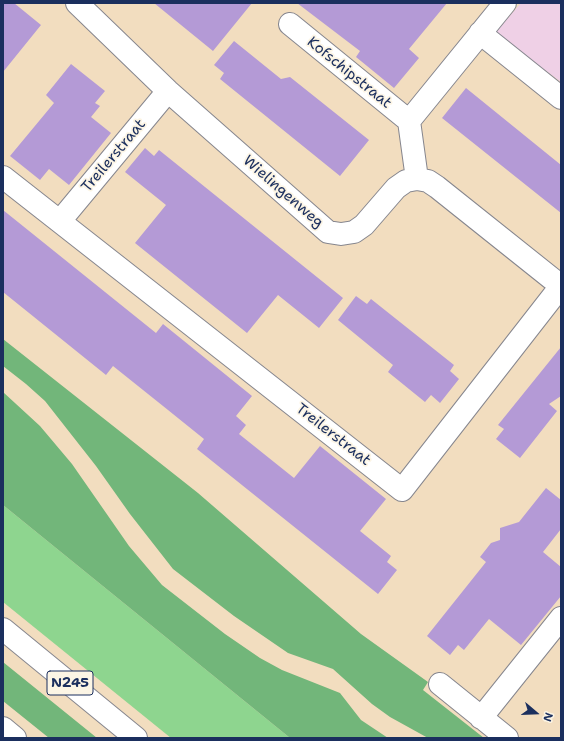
<!DOCTYPE html>
<html>
<head>
<meta charset="utf-8">
<style>
  body { margin:0 }
  #map { position:relative; width:564px; height:741px; overflow:hidden; background:#f2ddbf; font-family:"Shantell Sans",sans-serif }
  canvas { display:block }
  .frame { position:absolute; inset:0; border:4px solid #1b2f5e; pointer-events:none }
  .north { position:absolute; left:516px; top:693px; width:40px; height:40px; -webkit-text-stroke:3px #fcf5e5; paint-order:stroke; rotate:109deg; font-size:11px; font-weight:700; line-height:16px; text-align:center; color:#1b2f5e }
  .north::after { content:''; display:block; margin:auto; width:14px; height:18px; background:#1b2f5e; clip-path:polygon(50% 0,100% 100%,50% 72%,0 100%) }
</style>
</head>
<body>
<div id="map">
<canvas width="564" height="741"></canvas>
<div class="frame"></div>
<div class="north">N</div>
</div>
<script>
const context = document.querySelector('canvas').getContext('2d');
context.lineJoin = 'round';
function fillPath(path, color) { context.fillStyle = color; context.fill(path, 'evenodd'); }
const poly = rows => new Path2D(rows.map(r => 'M' + r).join(''));
function stroke(path, color, width, dash) { context.strokeStyle = color; context.lineWidth = width; context.lineCap = dash ? 'butt' : 'round'; context.setLineDash(dash || []); context.stroke(path); }
function drawText(font, color, halo, rows, align = 'center') {
  context.font = font + ' "Shantell Sans",sans-serif'; context.lineWidth = 3.5; context.setLineDash([]); context.textBaseline = 'middle'; context.strokeStyle = halo; context.fillStyle = color; for (const [text, x, y, turn = 0] of rows) {
    context.save(); context.translate(x, y); context.rotate((+turn || 0) * Math.PI / 180); context.textAlign = isNaN(turn) ? turn : align; if (halo) context.strokeText(text, 0, 0); context.fillText(text, 0, 0); context.restore();
  }
}
fillPath(poly([
  [521,3,561,3,561,82,495,33]
]), '#efd0e6');
fillPath(poly([
  [3,505,290,738,171,738,3,602]
]), '#8ed58f');
fillPath(poly([
  [3,339,198,493,361,634,428,682,423,690,484,738,428,738,390,717,372,704,333,669,288,653,234,616,173,569,130,514,96,466,45,401,26,384,3,366],
  [3,392,40,426,72,464,129,546,162,585,225,634,260,658,282,670,340,693,361,720,388,738,290,738,3,505],
  [3,662,97,738,49,738,3,701]
]), '#72b67a');
fillPath(poly([
  [3,3,14,3,41,25,3,72],
  [154,3,252,3,213,51],
  [297,3,447,3,409,49,419,58,394,88,356,57,360,51],
  [234,41,281,79,290,77,369,140,340,176,220,79,224,73,214,65],
  [71,64,105,91,95,103,100,106,91,117,111,133,69,185,49,169,40,180,10,156,54,103,46,95],
  [466,88,561,165,561,213,442,118],
  [145,148,154,156,159,150,343,298,319,328,278,295,247,333,135,243,166,205,125,172],
  [3,210,156,333,163,324,252,396,236,416,246,425,239,434,294,478,320,446,386,499,360,531,391,556,387,562,397,570,378,594,197,449,204,439,168,410,113,366,106,375,3,292],
  [356,296,367,304,371,299,454,365,450,371,459,379,440,403,431,395,425,402,388,372,393,365,338,320],
  [561,347,561,396,549,404,557,411,520,458,496,439,504,429,498,425],
  [546,488,561,500,561,529,543,552,561,567,561,596,521,645,489,619,464,650,458,645,450,655,427,636,486,562,480,557,491,543,500,540,500,528,519,522]
]), '#b49ad6');
const minor = poly([
  [77,3,168,91,328,232,341,234,354,232,364,225,396,188,406,181,417,179,428,181,437,187,561,286],
  [290,24,409,121],
  [480,33,561,98],
  [3,177,402,490,561,286],
  [417,179,409,121,505,3],
  [60,221,168,91],
  [440,684,507,738],
  [481,718,561,618]
]);
const primary = poly([
  [3,629,136,738],
  [3,728,15,738]
]);
stroke(minor, '#86868e', 24);
stroke(primary, '#86868e', 24);
stroke(minor, '#fff', 22);
stroke(primary, '#fff', 22);
for (const [x, y, w] of [
  [70,683,46]
]) { const box = new Path2D(); box.roundRect(x - w / 2, y - 12, w, 24, 3); context.fillStyle = '#fcf5e5'; context.fill(box); stroke(box, '#1b2f5e', 1); }
drawText('bold 14px', '#1b2f5e', null, [
  ["N245",70,683]
]);
drawText('15px', '#1b2f5e', '#fcf5e5', [
  ["Kofschipstraat",349,73,39],
  ["Treilerstraat",114,156,-50],
  ["Wielingenweg",283,192,41],
  ["Treilerstraat",333,435,38]
]);
</script>
</body>
</html>
